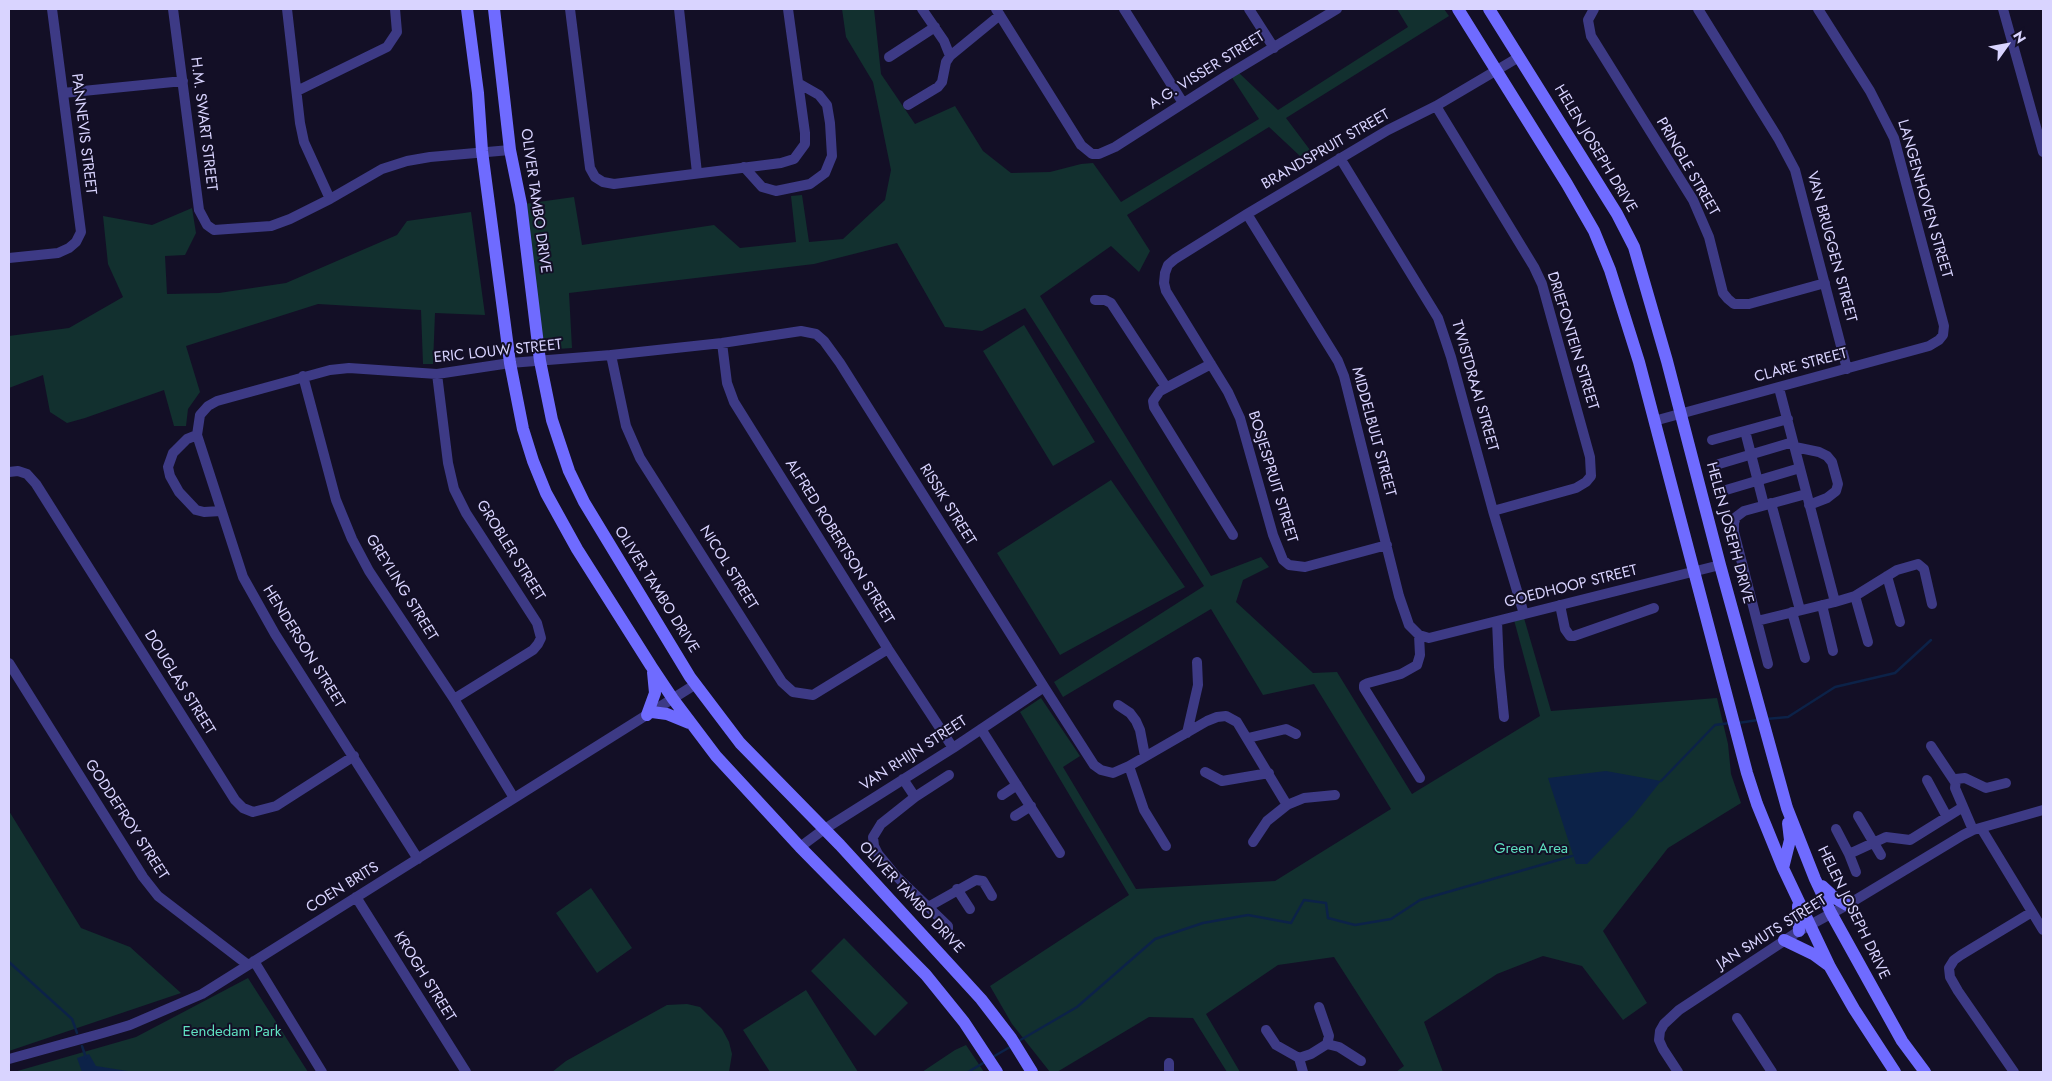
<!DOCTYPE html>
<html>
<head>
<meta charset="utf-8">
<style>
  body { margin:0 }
  #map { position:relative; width:2052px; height:1081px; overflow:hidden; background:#130f26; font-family:Jost,sans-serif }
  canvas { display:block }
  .frame { position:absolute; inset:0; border:10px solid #d9d4ff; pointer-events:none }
  .north { position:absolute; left:1982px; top:20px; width:50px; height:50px; -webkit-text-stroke:4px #130f26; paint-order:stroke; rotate:58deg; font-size:14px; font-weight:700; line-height:20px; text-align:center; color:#d9d4ff }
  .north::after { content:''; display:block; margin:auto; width:18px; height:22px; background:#d9d4ff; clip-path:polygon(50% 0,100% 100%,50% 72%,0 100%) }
</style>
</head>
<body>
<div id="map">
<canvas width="2052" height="1081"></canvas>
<div class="frame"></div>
<div class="north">N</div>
</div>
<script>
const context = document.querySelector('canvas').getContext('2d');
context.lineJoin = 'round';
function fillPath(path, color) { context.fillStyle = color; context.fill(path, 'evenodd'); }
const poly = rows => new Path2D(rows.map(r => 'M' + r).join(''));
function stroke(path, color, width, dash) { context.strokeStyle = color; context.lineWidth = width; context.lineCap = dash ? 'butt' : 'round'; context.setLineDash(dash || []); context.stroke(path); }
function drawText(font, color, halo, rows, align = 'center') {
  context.font = font + ' Jost,sans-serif'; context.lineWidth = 4; context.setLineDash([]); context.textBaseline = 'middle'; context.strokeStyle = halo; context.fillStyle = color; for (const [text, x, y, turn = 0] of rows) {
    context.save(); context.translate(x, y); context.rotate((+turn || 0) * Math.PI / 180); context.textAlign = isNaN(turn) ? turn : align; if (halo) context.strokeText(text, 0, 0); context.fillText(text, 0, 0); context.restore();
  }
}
fillPath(poly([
  [842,9,874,9,881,74,915,124,955,106,983,151,1011,173,1050,172,1081,164,1093,163,1121,202,1259,119,1231,76,1238,72,1278,110,1408,27,1397,9,1444,9,1449,16,1286,118,1310,150,1300,156,1269,127,1127,215,1150,251,1139,272,1111,246,1040,296,1211,576,1261,557,1269,567,1243,580,1236,602,1313,673,1337,672,1412,794,1540,716,1514,620,1524,618,1551,711,1717,698,1728,744,1731,774,1741,803,1668,848,1603,931,1647,1003,1623,1020,1582,966,1543,956,1497,974,1424,1022,1443,1072,1396,1072,1404,1066,1334,957,1278,965,1206,1014,1240,1072,1227,1072,1193,1018,1149,1017,1057,1072,1050,1072,1012,1024,990,986,1129,895,1020,712,1041,698,1080,756,1063,767,1136,889,1275,881,1391,809,1314,684,1263,695,1211,609,1063,697,1054,682,1204,586,1025,308,982,331,945,327,897,243,814,264,569,293,572,348,542,350,524,204,574,197,582,245,714,225,740,248,796,242,791,196,802,195,809,242,843,239,885,200,891,170,873,82,846,37],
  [192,208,196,233,185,255,165,256,167,294,219,293,286,283,397,235,407,221,471,212,485,315,435,313,433,364,423,364,421,310,318,304,186,346,200,392,188,409,186,426,174,426,164,390,85,418,67,423,50,412,43,375,9,388,9,336,69,328,123,297,108,264,103,216,152,225],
  [1024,325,1095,442,1053,466,983,351],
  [1111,480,1185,587,1060,655,997,553],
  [9,811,81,928,130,947,181,993,9,1051],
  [591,888,632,948,597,973,556,913],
  [844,938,908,1003,875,1036,811,971],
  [248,978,308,1072,14,1072,136,1037],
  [806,990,858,1072,770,1072,743,1030],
  [687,1004,700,1007,722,1029,729,1042,732,1054,729,1072,552,1072,566,1061,667,1005],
  [966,1045,984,1072,922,1072,955,1050]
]), '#12302f');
fillPath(poly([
  [1606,771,1661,781,1633,816,1587,864,1576,864,1548,778],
  [89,1054,96,1066,134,1072,82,1072,77,1058]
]), '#0c2248');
stroke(poly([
  [1766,719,1788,717,1835,687,1895,673,1931,640],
  [1738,723,1758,720],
  [1661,781,1715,725,1730,723],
  [9,962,72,1019,77,1033],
  [1017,1042,1077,1007,1155,939,1203,923,1248,915,1291,923,1304,900,1326,903,1328,918,1355,925,1391,919,1420,900,1572,856],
  [82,1046,86,1058],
  [991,1058,1010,1047],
  [968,1072,985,1062]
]), '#0c2248', 2.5);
stroke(poly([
  [173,9,199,210,207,225,214,230,271,226,290,219,330,199,382,169,407,161,430,157,510,150],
  [287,9,300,123,304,142,330,199],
  [570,9,590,168,595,177,603,182,614,184,781,163,794,159,805,144,805,133,788,9],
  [679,9,697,173],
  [922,9,944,41,950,56],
  [996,9,1081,145,1092,154,1099,154,1115,147,1226,76,1337,9],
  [1124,9,1183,103],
  [1249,9,1274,48],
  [1594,9,1588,20,1591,36,1693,200,1709,237,1723,293,1728,299,1734,304,1749,304,1825,283],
  [1698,9,1778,138,1795,170,1847,369],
  [2003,9,2043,152],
  [889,57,935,27],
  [297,91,387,47,397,32,395,9],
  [63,93,183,81],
  [908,105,938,87,942,82,946,62,950,56,1000,15],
  [1436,106,1534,267,1542,284,1590,457,1591,476,1586,482,1576,488,1493,511],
  [1340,158,1438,318,1451,357,1493,511,1524,614],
  [744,167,762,187,776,191,810,184,825,173,832,156,830,123,827,105,819,95,798,83],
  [1247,214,1338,361,1344,376,1399,596,1409,625,1419,635,1429,638,1720,565],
  [9,258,58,253,69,248,76,242,81,232,52,9],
  [1095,300,1105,300,1111,303,1166,387],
  [722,343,727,383,734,402,888,649,953,748],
  [611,355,626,426,640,458,782,682,793,692,813,695,888,649],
  [1211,364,1160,391,1153,401,1154,407,1233,535],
  [437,374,448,463,454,489,466,513,537,623,541,638,538,644,533,650,454,699],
  [303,376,336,500,352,539,369,571,454,699,514,798],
  [1654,421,1929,346,1939,340,1943,335,1944,326,1894,138,1870,91,1818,9],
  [1745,431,1764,505],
  [197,435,187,439,173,453,168,467,170,476,179,492,196,510,204,512,221,511],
  [1712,440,1788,419],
  [1795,447,1819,452,1827,456,1832,462,1838,484,1836,491,1827,498,1809,505],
  [1719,464,1793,442],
  [9,472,18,471,27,474,36,484,235,800,243,808,253,812,276,806,354,756],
  [1726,490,1800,468],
  [1771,503,1800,610],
  [1387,545,1305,567,1289,565,1283,560,1273,535,1240,418,1228,392,1166,291,1164,283,1165,273,1168,265,1175,259,1247,214,1388,130,1436,106,1519,57],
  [1887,576,1900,622],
  [1855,596,1868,642],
  [1835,602,1855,596,1897,570,1918,564,1924,569,1932,604],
  [1560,605,1565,629,1570,636,1574,636,1654,608],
  [1822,605,1833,651],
  [1792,612,1805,658],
  [1497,621,1499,667,1504,717],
  [1757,621,1835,602,1779,388],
  [1419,635,1420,655,1417,665,1401,674,1368,683,1364,685,1364,688,1420,778],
  [9,663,143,877,158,896,248,965],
  [1768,664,1734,532,1734,523,1736,517,1744,511,1806,494],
  [1118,705,1130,713,1136,721,1140,730,1145,756],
  [981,729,1060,853],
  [1187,733,1198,685,1197,662],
  [1248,738,1286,729,1296,734],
  [1931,746,1955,782],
  [1129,766,1144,810,1166,846],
  [1205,772,1222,781,1269,773],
  [903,779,915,797,881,824,873,837,874,846,878,854,896,876,948,926,948,931],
  [1927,780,1947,817],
  [1002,795,1017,785],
  [915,797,949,775],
  [1015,816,1031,806],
  [1858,816,1881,855],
  [1981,828,2043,930],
  [1836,829,1849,854,1886,837,1910,840,1963,807],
  [1973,830,1955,788,1956,779,1965,778,1986,788,2006,783],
  [1253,842,1267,821,1287,805,1304,798,1335,795],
  [800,847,823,830,953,748,1044,687],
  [1849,854,1856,872],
  [418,859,275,634,243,577,197,435,200,415,208,406,217,401,330,370,349,368,437,374,510,363,611,355,722,343,801,331,816,334,824,341,840,363,1044,687,1094,765,1101,770,1113,773,1129,766,1207,721,1217,717,1226,716,1237,722,1287,805],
  [957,889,970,909],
  [356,897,466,1072],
  [928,907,976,880,983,881,992,896],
  [254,961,322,1072],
  [1737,1018,1772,1072],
  [1266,1030,1276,1045,1299,1058,1303,1072],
  [1327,1044,1339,1047,1361,1061],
  [1299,1058,1311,1054,1327,1044,1329,1036,1319,1007],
  [9,1059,103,1033,130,1025,202,994,696,684],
  [1169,1063,1169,1072],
  [1678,1072,1663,1049,1659,1040,1660,1031,1664,1024,1679,1010,1799,931,1847,905,1963,835,1973,830,2043,810],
  [2014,1072,1958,991,1950,977,1949,968,1954,960,1961,955,2032,912]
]), '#3d3a85', 10);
stroke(poly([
  [467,9,478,93,482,151,510,363,523,429,533,461,546,493,577,549,651,666,673,699,716,756,800,847,926,975,964,1022,997,1072],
  [494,9,510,150,521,204,540,361,552,420,569,471,584,502,690,677,740,743,840,845,981,999,1011,1038,1032,1072],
  [1458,9,1567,184,1594,231,1610,270,1639,362,1747,773,1757,804,1783,868,1830,967,1854,1009,1895,1072],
  [1489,9,1617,214,1634,247,1667,361,1720,565,1787,808,1815,879,1831,913,1902,1041,1925,1072],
  [652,712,667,714,689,723],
  [647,715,655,693,653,672],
  [1783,868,1790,840,1788,823],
  [1822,886,1835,898,1847,905],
  [1798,906,1799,931],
  [1784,940,1813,954,1828,965]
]), '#6f6bff', 12);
drawText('15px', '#d9d4ff', '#130f26', [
  ["A.G. VISSER STREET",1207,71,-32],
  ["H.M. SWART STREET",203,124,83],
  ["PANNEVIS STREET",83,134,83],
  ["HELEN JOSEPH DRIVE",1595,149,59],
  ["BRANDSPRUIT STREET",1326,150,-30],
  ["PRINGLE STREET",1687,167,60],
  ["LANGENHOVEN STREET",1924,199,74],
  ["OLIVER TAMBO DRIVE",535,201,82],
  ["VAN BRUGGEN STREET",1831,247,75],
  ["DRIEFONTEIN STREET",1572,341,73],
  ["ERIC LOUW STREET",498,352,-6],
  ["CLARE STREET",1801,366,-15],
  ["TWISTDRAAI STREET",1474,386,74],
  ["MIDDELBULT STREET",1373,432,75],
  ["BOSJESPRUIT STREET",1272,477,73],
  ["RISSIK STREET",947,505,58],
  ["HELEN JOSEPH DRIVE",1729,533,75],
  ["ALFRED ROBERTSON STREET",839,542,58],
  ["GROBLER STREET",510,551,58],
  ["NICOL STREET",728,568,58],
  ["GOEDHOOP STREET",1571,587,-14],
  ["GREYLING STREET",401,588,58],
  ["OLIVER TAMBO DRIVE",656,590,58],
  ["HENDERSON STREET",303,647,58],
  ["DOUGLAS STREET",179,683,58],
  ["VAN RHIJN STREET",914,754,-33],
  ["GODDEFROY STREET",126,820,57],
  ["COEN BRITS",343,888,-32],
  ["OLIVER TAMBO DRIVE",911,898,47],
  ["HELEN JOSEPH DRIVE",1853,913,64],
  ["JAN SMUTS STREET",1772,933,-32],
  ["KROGH STREET",424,977,58]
]);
drawText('15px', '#5fe0c0', '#130f26', [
  ["Green Area",1531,849],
  ["Eendedam Park",232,1032]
]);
</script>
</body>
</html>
